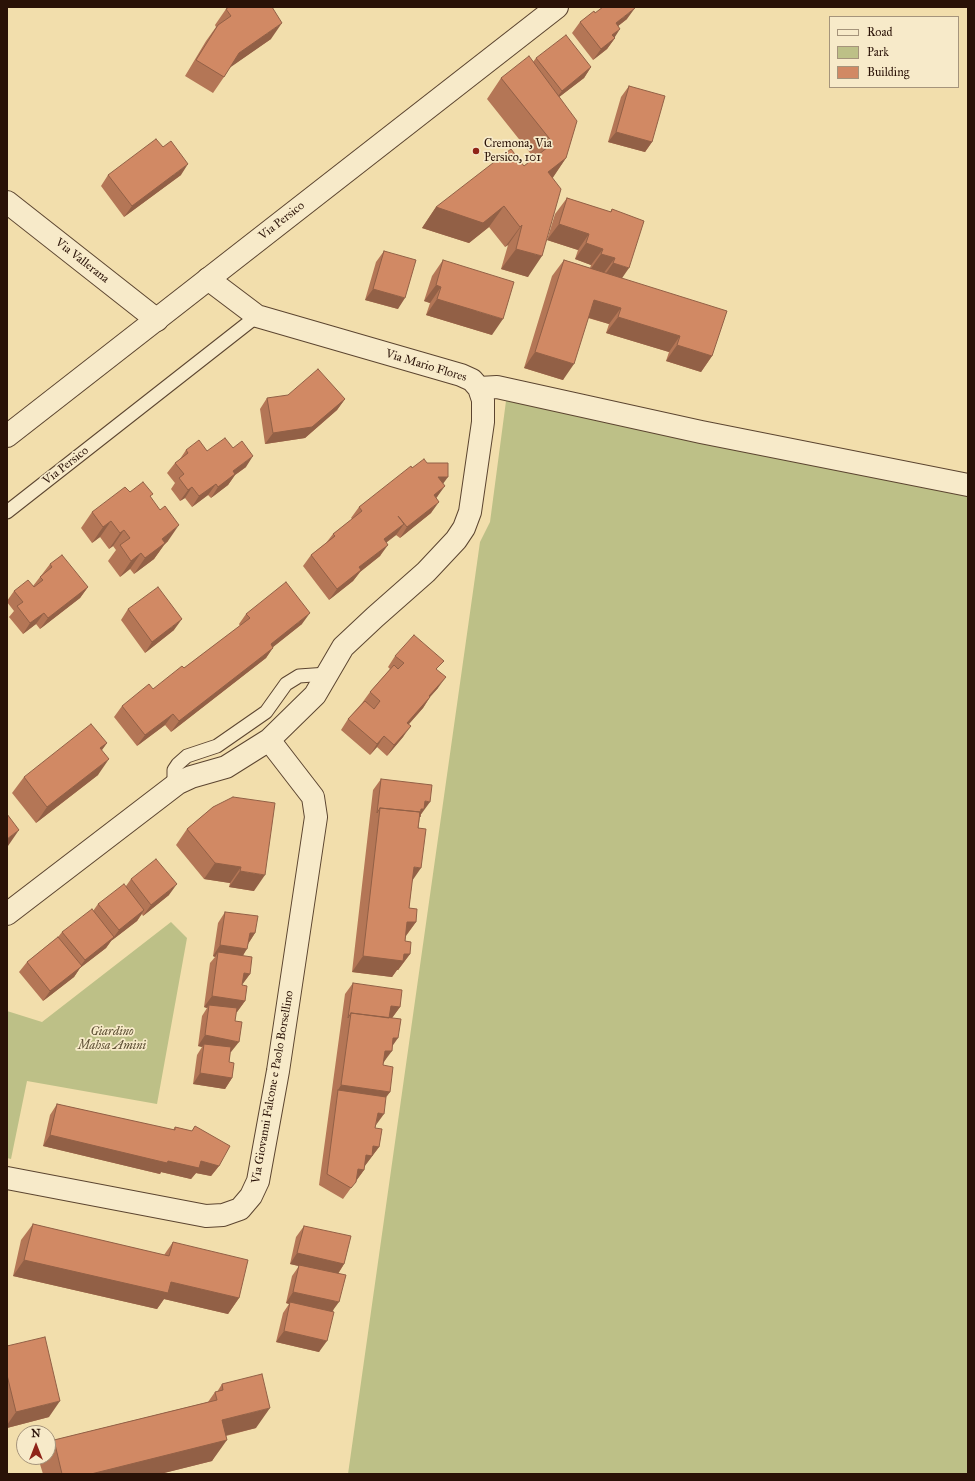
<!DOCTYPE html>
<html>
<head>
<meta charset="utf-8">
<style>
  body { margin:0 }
  #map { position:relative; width:975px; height:1481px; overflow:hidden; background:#f2deac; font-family:"IM FELL Great Primer",serif }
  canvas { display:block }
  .frame { position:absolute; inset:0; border:8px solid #2a1207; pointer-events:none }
  .legend { position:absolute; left:829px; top:16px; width:130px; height:72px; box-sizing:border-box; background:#f7eac9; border:1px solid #a5947b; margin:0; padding:5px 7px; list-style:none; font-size:12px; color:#2a1207 }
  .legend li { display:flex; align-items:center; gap:8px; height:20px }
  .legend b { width:20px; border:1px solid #a5947b }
  .north { position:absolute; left:16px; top:1425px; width:40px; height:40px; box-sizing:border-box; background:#f7eac9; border:1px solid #a5947b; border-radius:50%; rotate:0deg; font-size:11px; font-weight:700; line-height:16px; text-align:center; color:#2a1207 }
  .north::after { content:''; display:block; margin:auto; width:14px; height:18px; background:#8f2418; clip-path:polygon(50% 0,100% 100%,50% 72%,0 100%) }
</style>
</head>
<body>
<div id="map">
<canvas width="975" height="1481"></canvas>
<div class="frame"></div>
<ul class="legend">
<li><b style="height:5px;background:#f7eac9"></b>Road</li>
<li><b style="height:11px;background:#bdc087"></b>Park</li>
<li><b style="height:11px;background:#d18964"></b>Building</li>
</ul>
<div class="north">N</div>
</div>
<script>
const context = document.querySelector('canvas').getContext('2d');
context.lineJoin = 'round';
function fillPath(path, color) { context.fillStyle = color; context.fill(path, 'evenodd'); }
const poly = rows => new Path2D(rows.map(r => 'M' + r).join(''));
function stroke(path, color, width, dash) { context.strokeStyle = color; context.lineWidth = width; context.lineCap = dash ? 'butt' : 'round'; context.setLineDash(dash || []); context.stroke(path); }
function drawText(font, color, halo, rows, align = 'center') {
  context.font = font + ' "IM FELL Great Primer",serif'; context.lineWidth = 3.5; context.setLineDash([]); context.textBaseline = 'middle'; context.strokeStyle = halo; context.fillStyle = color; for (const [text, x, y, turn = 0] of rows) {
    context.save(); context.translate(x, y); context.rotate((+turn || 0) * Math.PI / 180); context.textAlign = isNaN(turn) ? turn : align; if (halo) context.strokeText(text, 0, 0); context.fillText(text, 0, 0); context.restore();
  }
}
fillPath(poly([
  [506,401,968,489,968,1474,348,1474,480,542,490,522],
  [171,922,187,938,157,1104,27,1081,11,1159,7,1158,7,1011,42,1022]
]), '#bdc087');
const service = poly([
  [7,512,257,316],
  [174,786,174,770,178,764,187,756,217,746,266,712,286,684,299,676,327,674]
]);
const minor = poly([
  [7,202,157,320],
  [479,388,497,387,701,432,968,485],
  [7,914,178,783,191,777,226,767,269,740,315,695,343,647,375,617,426,572,456,540,464,528,470,512,483,422,483,400,479,388,472,380,461,375,257,316,208,279],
  [7,1178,206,1216,223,1215,240,1209,251,1196,258,1181,278,1071,316,817,313,797,269,740]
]);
const tertiary = poly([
  [7,436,557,7]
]);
stroke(service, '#5c4530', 15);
stroke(minor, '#5c4530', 24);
stroke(tertiary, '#5c4530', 24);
stroke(service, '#f7eac9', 13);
stroke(minor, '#f7eac9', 22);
stroke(tertiary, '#f7eac9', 22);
fillPath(poly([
  [226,9,271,39,230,67,224,77,213,93,185,76,206,41,216,27,215,25],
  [595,13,627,19,618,26,614,37,615,38,607,49,593,60,572,33,580,22],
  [536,58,591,67,584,78,559,97,566,158,552,178,528,277,501,269,508,245,505,247,489,227,469,243,422,228,436,207,524,166,534,158,487,99,501,78,533,62],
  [629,86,652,142,645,152,608,142,621,97],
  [108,175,181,175,124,217,101,186],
  [567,198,610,212,612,209,622,278,712,356,701,372,666,361,669,352,606,333,609,324,588,318,563,380,524,368,552,276,564,260,590,268,591,265,575,259,578,250,547,240,555,214],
  [384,251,398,309,365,300,376,262],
  [443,260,492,335,426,315,430,303,424,301,432,276],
  [267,398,345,399,337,410,305,438,265,444,260,409],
  [186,450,207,451,246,467,235,475,228,485,211,498,208,495,192,507,185,498,180,501,171,489,175,483,167,473,175,463,180,459],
  [412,468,443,484,437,497,436,498,431,513,400,538,396,535,386,543,380,556,360,572,353,581,329,600,303,566,311,555,326,543,333,534,352,519,351,518,359,507],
  [130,492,150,497,168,541,164,545,154,559,134,574,130,569,120,577,108,561,116,550,113,546,109,549,100,537,92,543,81,528,92,512],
  [50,564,88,587,80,598,40,629,36,624,23,634,9,617,14,611,7,602,7,601,14,591,33,586],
  [128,609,174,630,145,653,121,620],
  [246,614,302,624,273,647,266,658,171,732,165,725,137,746,114,717,122,706,153,689,184,668,240,626,239,624],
  [395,656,437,670,438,688,430,697,423,708,409,724,403,737,387,756,377,747,370,755,341,730,348,719,362,703,370,692,390,669,388,667],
  [107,743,102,750,98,775,36,823,12,793,24,777],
  [381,779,422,813,420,815,409,908,416,922,406,936,405,941,410,954,398,970,397,970,392,977,352,972,373,790],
  [213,807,254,891,229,887,230,883,204,879,176,845,187,829],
  [131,879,169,895,143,916,142,914,137,921,111,941,106,948,80,968,74,977,43,1001,19,972,27,962,58,937,62,932,93,911,98,904,126,886],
  [225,912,255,933,248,944,243,956,250,974,242,984,245,1001,237,1012,236,1012,231,1052,230,1052,229,1062,232,1078,225,1089,193,1084,197,1055,202,1047,198,1046,202,1016,207,1008,204,1007,210,963,215,957,213,956,218,923],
  [353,983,400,1007,392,1018,392,1047,383,1064,390,1092,386,1097,376,1125,375,1128,379,1147,364,1167,364,1170,343,1199,319,1185,345,994],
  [57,1104,173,1130,175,1127,192,1131,195,1126,219,1166,211,1176,196,1173,191,1179,161,1172,160,1174,43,1146,50,1115],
  [33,1224,164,1255,173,1242,239,1298,228,1314,164,1299,157,1309,13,1276,21,1240],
  [304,1226,344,1264,338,1274,333,1312,319,1352,276,1342,283,1313,289,1304,286,1303,292,1276,299,1266,290,1264,296,1237],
  [7,1346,49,1417,7,1428],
  [222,1384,256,1428,226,1436,212,1461,160,1474,43,1474,39,1461,42,1457,48,1457,48,1448,54,1440,208,1402,215,1392,217,1392]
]), '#b47656');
fillPath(poly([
  [635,8,627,19,608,34,616,23],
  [282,23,271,39,228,69,239,53],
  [620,29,613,40,612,35],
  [615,38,607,49,593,60,601,49],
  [591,67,584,78,554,101,562,91],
  [616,132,652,142,645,152,608,142],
  [566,158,552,179,548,172],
  [188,164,181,175,124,217,132,206],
  [504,206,489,227,469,243,422,228,436,207],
  [559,224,589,234,578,250,547,240],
  [522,225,508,245,505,247,520,227],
  [586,243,603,249,591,265,575,259],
  [516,249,542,256,528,277,501,269],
  [601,254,615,258,603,274,590,270],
  [613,263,629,268,618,284,602,279],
  [436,285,441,287,430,303,424,301],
  [373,289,405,298,398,309,365,300],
  [437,299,503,319,492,335,426,315],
  [594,300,621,308,609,324,583,316],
  [618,317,680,336,669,352,606,333],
  [677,345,712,356,701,372,666,361],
  [535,352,574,364,563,380,524,368],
  [345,399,337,410,305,438,265,444,273,433],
  [253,456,246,467,235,475,228,485,211,498,218,487,233,471],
  [438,477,448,477,440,488],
  [216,484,208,495,192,507,199,496],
  [445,486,437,497,426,506,434,495],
  [192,487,185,498,180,501,188,490],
  [439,502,431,513,400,538,407,527],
  [111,521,100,537,92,543,103,527],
  [404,524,396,535,376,550,384,539],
  [179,525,168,541,164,545,154,559,134,574,145,558,162,539],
  [124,530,113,546,109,549,120,533],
  [388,545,380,556,360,572,353,581,329,600,337,589,359,567],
  [141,553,130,569,120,577,131,561],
  [88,587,80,598,40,629,48,618],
  [44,613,36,624,23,634,30,623],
  [310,613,302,624,263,655,271,644],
  [182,619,174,630,145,653,152,642],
  [273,648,266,658,171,732,179,721],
  [446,677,438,688,421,707,429,696],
  [430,697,423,708,400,734,407,723],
  [173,714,165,725,137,746,145,735],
  [411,726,403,737,387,756,394,745],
  [384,736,377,747,370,755,377,744],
  [107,743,95,759,100,748],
  [109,759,98,775,36,823,47,807],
  [425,801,430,802,422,813,418,817,378,825],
  [19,830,8,846,7,846,7,839],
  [215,863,241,867,230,883,204,879],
  [414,867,421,868,410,884],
  [240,871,265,875,254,891,229,887],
  [177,884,169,895,143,916,151,905],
  [144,910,137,921,111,941,119,930],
  [407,922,416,922,404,938],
  [250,933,255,933,248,944],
  [114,937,106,948,80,968,74,977,43,1001,50,991,79,968,85,960],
  [220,945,247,949,240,960,218,952,215,957,213,956],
  [404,954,410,954,398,970,397,970,392,977,352,972,363,956],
  [244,973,250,974,242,985],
  [212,996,245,1001,237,1012,209,1008,209,1005,207,1008,204,1007],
  [391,1006,400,1007,392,1018,383,1017],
  [205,1035,239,1042,231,1052,204,1047,204,1044,202,1047,198,1046],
  [393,1038,398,1038,389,1051,392,1051,380,1067,373,1067],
  [200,1073,232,1078,225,1089,193,1084],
  [341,1085,390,1092,378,1108,338,1090],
  [378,1113,384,1114,376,1125],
  [50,1135,168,1161,201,1161,219,1166,211,1176,196,1173,191,1179,161,1172,160,1174,43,1146],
  [373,1146,379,1147,364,1167,366,1155],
  [358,1169,364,1170,356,1181],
  [297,1253,344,1264,337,1275,290,1264],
  [24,1260,171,1282,239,1298,228,1314,164,1299,157,1309,13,1276],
  [293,1292,339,1302,331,1313,290,1302,289,1304,286,1303],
  [284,1331,327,1341,319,1352,276,1342],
  [60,1401,49,1417,7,1428,7,1425,16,1412],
  [270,1408,256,1428,207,1440,222,1420],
  [227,1440,212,1461,160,1474,91,1474]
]), '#926046');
const building = poly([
  [229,7,272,7,282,23,239,53,224,77,196,60,218,25,231,16,226,9,229,7],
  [603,7,634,7,635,8,616,23,620,29,612,35,615,38,601,49,580,22,594,11,595,13,603,7],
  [566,35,591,67,562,91,536,58,566,35],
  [529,56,577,121,566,158,548,172,561,189,542,256,516,249,522,225,520,227,504,206,483,223,436,207,511,149,524,166,553,143,501,78,529,56],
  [629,86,665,96,652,142,616,132,629,86],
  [156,139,163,147,171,141,188,164,132,206,108,175,156,139],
  [567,198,611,212,612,209,644,221,629,268,613,263,615,258,601,254,603,249,586,243,589,234,559,224,567,198],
  [384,251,416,260,405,298,373,289,384,251],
  [443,260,514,282,503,319,437,299,441,287,436,285,443,260],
  [564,260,727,311,712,356,677,345,680,336,618,317,621,308,594,300,574,364,535,352,564,260],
  [318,369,345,399,312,427,273,433,267,398,288,395,318,369],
  [225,438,233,448,242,441,253,456,233,471,235,474,218,487,216,484,199,496,192,487,188,490,179,478,184,474,175,463,188,453,186,450,199,440,207,451,225,438],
  [424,459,427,463,448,463,448,477,438,477,445,486,434,495,439,502,407,527,398,516,404,524,384,539,388,545,359,567,361,570,337,589,311,555,335,536,333,534,362,511,359,507,411,466,412,468,424,459],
  [143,482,153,494,150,496,160,510,165,506,179,525,162,539,165,543,145,558,141,553,131,561,120,545,130,538,124,530,120,533,111,521,103,527,92,512,125,487,130,492,143,482],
  [62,555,88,587,48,618,44,613,30,623,17,606,23,602,14,591,28,580,34,587,43,580,40,577,52,567,50,564,62,555],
  [286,582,310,613,271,644,273,648,179,721,173,714,145,735,122,706,149,684,153,689,182,666,184,668,250,618,246,614,286,582],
  [158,587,182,619,152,642,128,609,158,587],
  [414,635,444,661,436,669,446,677,429,696,430,697,407,723,411,726,394,745,384,736,377,744,348,719,365,701,374,709,380,701,370,692,394,665,398,669,404,663,395,656,414,635],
  [91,724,107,743,100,748,109,759,47,807,24,777,91,724],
  [381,779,432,785,430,802,425,801,424,809,421,809,420,817,420,812,380,808,377,813,381,779],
  [233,797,275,803,265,875,240,871,241,867,215,863,187,829,213,807,233,797],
  [380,808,420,812,418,828,426,829,421,868,414,867,409,908,417,909,416,922,407,922,405,941,411,942,410,954,404,954,403,961,363,956,380,808],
  [7,814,19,830,7,839,7,814],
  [156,859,177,884,151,905,131,879,156,859],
  [124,884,144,910,119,930,98,904,124,884],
  [92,909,114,937,85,960,62,932,92,909],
  [225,912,258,916,255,933,250,933,247,949,220,945,225,912],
  [58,937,82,966,50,991,27,962,58,937],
  [218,952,252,957,250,974,244,973,242,985,247,986,245,1001,212,996,218,952],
  [353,983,402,990,400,1007,391,1006,389,1018,351,1013,348,1018,353,983],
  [209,1005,237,1008,235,1021,242,1022,239,1042,205,1035,209,1005],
  [351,1013,401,1019,398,1038,393,1038,392,1051,385,1051,383,1065,393,1067,390,1092,341,1085,351,1013],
  [204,1044,231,1047,229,1062,234,1063,232,1078,200,1073,204,1044],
  [338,1090,386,1097,384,1114,378,1113,375,1128,382,1129,379,1147,373,1146,372,1156,366,1155,364,1170,358,1169,356,1182,351,1188,327,1174,338,1090],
  [57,1104,175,1130,175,1127,192,1131,195,1126,230,1146,219,1166,201,1161,199,1168,168,1161,167,1163,50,1135,57,1104],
  [33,1224,169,1256,173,1242,248,1260,239,1298,171,1282,168,1293,24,1260,33,1224],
  [304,1226,351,1236,344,1264,297,1253,304,1226],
  [299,1265,346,1275,339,1302,293,1292,299,1265],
  [290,1302,334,1312,327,1341,284,1331,290,1302],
  [45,1337,60,1401,16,1412,7,1375,7,1346,45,1337],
  [262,1374,270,1408,222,1420,227,1440,91,1474,62,1474,54,1440,217,1400,215,1392,223,1390,222,1384,262,1374]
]);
fillPath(building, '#d18964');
stroke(building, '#926046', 1);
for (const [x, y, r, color] of [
  [476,151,4,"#8f2418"]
]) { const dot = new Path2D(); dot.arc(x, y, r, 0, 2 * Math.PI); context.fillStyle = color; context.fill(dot); stroke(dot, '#f7eac9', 1.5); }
drawText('12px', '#2a1207', '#f7eac9', [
  ["Cremona, Via",484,144],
  ["Persico, 101",484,158]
], 'left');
drawText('12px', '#2a1207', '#f7eac9', [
  ["Via Persico",282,221,-38],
  ["Via Vallerana",82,261,38],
  ["Via Mario Flores",426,366,17],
  ["Via Persico",66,466,-38],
  ["Via Giovanni Falcone e Paolo Borsellino",273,1087,-80]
]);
drawText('italic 12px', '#5d4f34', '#f7eac9', [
  ["Giardino",112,1032],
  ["Mahsa Amini",112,1046]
]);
</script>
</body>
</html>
